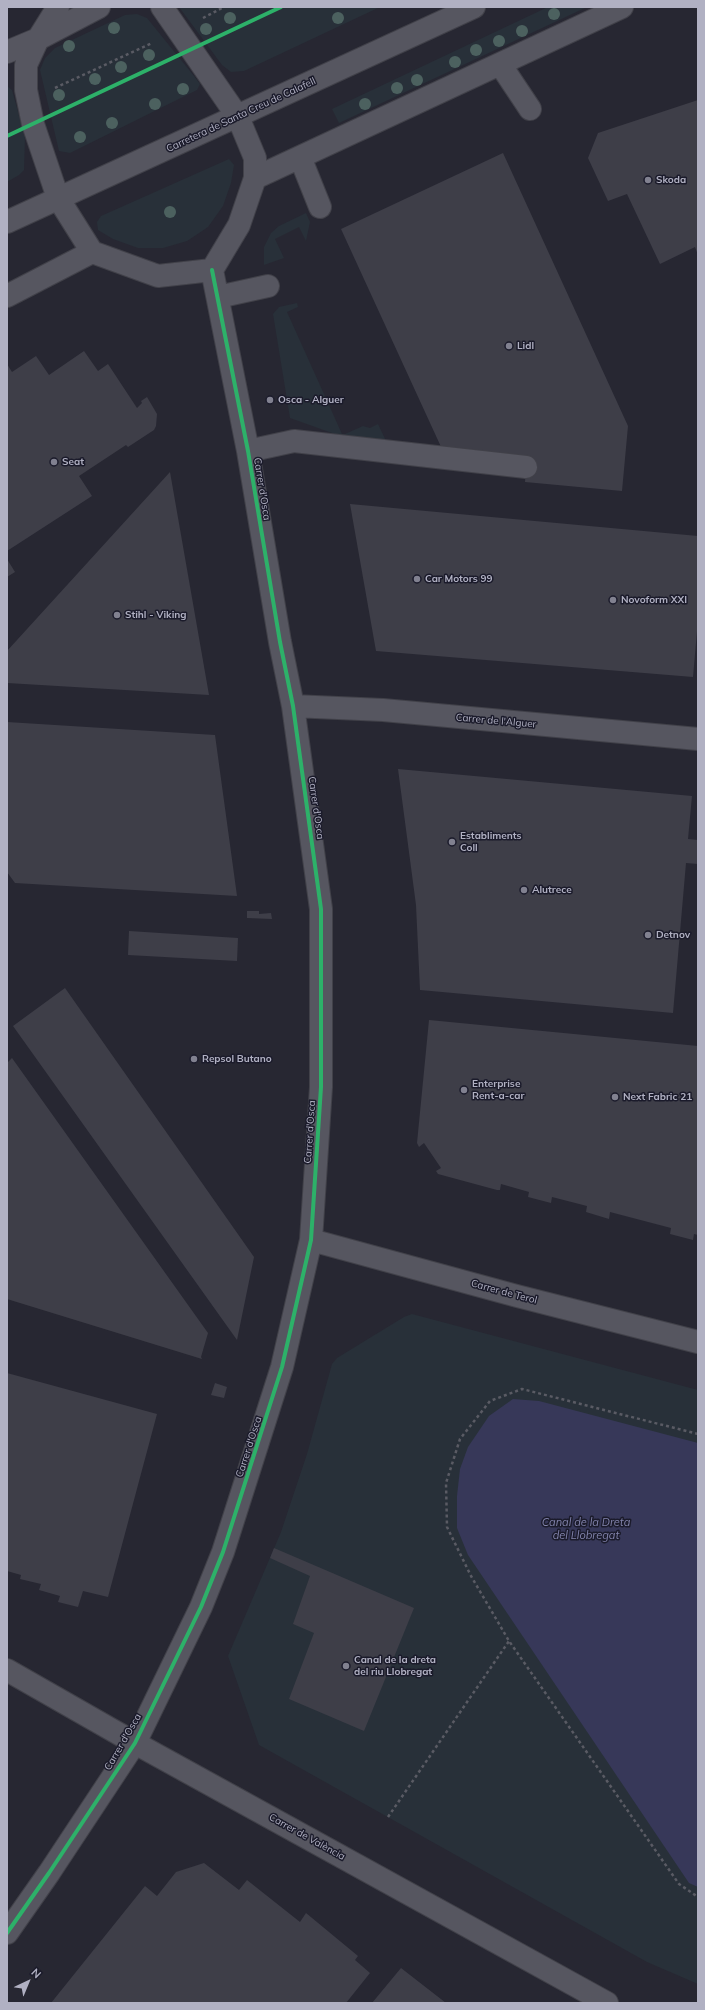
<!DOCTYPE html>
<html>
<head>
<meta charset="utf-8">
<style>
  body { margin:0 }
  #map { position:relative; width:705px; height:2010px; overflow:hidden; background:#272732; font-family:Mulish,sans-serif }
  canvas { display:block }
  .frame { position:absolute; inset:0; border:8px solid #b1b1c3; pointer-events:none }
  .north { position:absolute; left:8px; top:1962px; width:40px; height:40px; -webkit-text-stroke:3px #1b1b2b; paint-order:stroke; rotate:44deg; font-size:11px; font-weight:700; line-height:16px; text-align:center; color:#b1b1c3 }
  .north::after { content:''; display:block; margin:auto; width:14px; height:18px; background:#b1b1c3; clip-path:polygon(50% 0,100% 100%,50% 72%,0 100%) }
</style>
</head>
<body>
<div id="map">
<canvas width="705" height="2010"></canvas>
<div class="frame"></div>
<div class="north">N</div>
</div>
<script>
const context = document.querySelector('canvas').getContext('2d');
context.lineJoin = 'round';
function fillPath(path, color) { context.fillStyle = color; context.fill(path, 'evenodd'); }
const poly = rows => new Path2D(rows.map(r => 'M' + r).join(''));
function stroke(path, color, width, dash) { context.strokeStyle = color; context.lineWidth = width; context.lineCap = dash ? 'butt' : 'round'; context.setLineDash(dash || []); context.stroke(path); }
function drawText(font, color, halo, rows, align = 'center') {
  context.font = font + ' Mulish,sans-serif'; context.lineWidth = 3; context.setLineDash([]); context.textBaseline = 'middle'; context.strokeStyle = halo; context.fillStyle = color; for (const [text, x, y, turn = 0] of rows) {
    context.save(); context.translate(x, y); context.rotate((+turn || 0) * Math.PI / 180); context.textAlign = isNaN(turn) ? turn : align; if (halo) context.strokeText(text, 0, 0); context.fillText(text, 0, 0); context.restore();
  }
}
fillPath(poly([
  [179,7,380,7,244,71,231,72,222,65],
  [548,7,587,7,339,123,332,109],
  [137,14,147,18,194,76,200,84,197,90,70,153,59,151,40,70,45,58,55,48,125,15],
  [7,86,12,90,25,137,24,170,19,175,7,182],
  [229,159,234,165,231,183,223,206,208,227,187,241,163,248,138,248,113,239,98,230,97,222,101,216],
  [306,213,310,222,306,241,299,227,275,239,284,258,264,265,264,247,271,233,279,226],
  [297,303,298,307,287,312,342,434,345,434,363,426,370,428,378,424,387,443,346,438,290,418,273,314,279,307],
  [412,1314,698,1390,698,1984,647,1962,259,1745,228,1656,281,1532,307,1454,332,1364,337,1358,404,1317]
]), '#283039');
fillPath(poly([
  [513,1399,539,1401,698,1443,698,1887,689,1883,468,1555,457,1528,457,1496,460,1469,468,1447,489,1416]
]), '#373859');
fillPath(poly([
  [698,100,698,255,695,247,660,264,627,194,608,201,588,158,598,133],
  [503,153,628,426,622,491,525,482,526,467,442,449,341,229],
  [84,351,98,371,108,364,137,408,142,403,141,401,147,397,157,414,156,426,154,430,128,447,126,445,79,476,92,496,7,551,7,364,12,372,36,356,49,375],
  [170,472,209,695,7,683,7,651],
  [350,504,698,536,698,620,693,677,376,651],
  [7,559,15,572,7,577],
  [7,722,215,735,237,896,15,883,7,872],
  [398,769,692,796,688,839,698,840,698,864,686,863,673,1013,420,990,416,905],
  [247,911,259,911,259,914,271,913,272,919,247,918],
  [129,931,238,938,237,961,128,955],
  [65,988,254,1257,237,1340,13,1026],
  [429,1020,698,1046,698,1235,694,1234,693,1240,670,1234,671,1228,610,1212,609,1219,586,1212,587,1206,552,1197,551,1203,528,1197,529,1192,501,1184,500,1190,497,1190,438,1174,436,1171,441,1168,424,1143,419,1147,417,1143],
  [12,1058,208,1333,201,1357,202,1359,7,1299,7,1063],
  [7,1373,157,1414,108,1597,83,1591,78,1607,58,1602,60,1596,39,1590,41,1584,20,1579,21,1575,7,1571],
  [215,1383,227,1387,224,1398,211,1395],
  [274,1548,414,1608,364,1731,289,1699,314,1633,293,1624,310,1576,270,1558],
  [204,1863,239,1890,247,1880,300,1922,306,1913,358,1956,355,1960,370,1973,346,2003,51,2003,145,1886,157,1896,176,1872],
  [401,1968,446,2003,372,2003]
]), '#3e3e48');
const minor = poly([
  [58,7,38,39,26,65,26,90,33,124,58,198,92,252,158,276,212,270],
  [162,7,238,117,255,158,255,178,239,225,212,270],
  [7,52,38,39,99,7],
  [500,64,530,109],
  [300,157,320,207],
  [255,178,622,7],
  [7,222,474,7],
  [7,296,92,252],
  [218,297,268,286],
  [248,451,294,441,526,467],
  [293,706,383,710,698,739],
  [311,1240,517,1296,698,1342],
  [7,1670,135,1743,607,2003],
  [7,1933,49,1873,135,1743,201,1607,223,1552,282,1367,311,1240,321,1087,321,909,293,706,280,642,248,451,212,270]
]);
stroke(minor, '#414149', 24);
stroke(poly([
  [203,18,224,7],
  [55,88,152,43],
  [698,1434,522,1389,490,1401,460,1439,446,1483,447,1527,471,1576,509,1641,679,1884,698,1897],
  [388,1817,509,1641]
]), '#5a5b64', 2.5, [3, 3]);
stroke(minor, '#565660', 22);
stroke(poly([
  [7,136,281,7],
  [7,1933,49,1873,135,1743,201,1607,223,1552,282,1367,311,1240,321,1087,321,909,293,706,280,642,248,451,212,270]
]), '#2db169', 4);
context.fillStyle = '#4c615f';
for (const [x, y] of [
  [554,14],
  [230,18],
  [338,18],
  [114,28],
  [206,29],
  [522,31],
  [499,41],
  [69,46],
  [476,50],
  [149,55],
  [455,62],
  [121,67],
  [95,79],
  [417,80],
  [397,88],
  [183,89],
  [59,95],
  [155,104],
  [365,104],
  [112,123],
  [80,137],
  [170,212]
]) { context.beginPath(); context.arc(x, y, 6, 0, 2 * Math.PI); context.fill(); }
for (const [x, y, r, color] of [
  [648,180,4,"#818190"],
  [509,346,4,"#818190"],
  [270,400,4,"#818190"],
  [54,462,4,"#818190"],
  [417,579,4,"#818190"],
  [613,600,4,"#818190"],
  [117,615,4,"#818190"],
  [452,842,4,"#818190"],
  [524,890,4,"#818190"],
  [648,935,4,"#818190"],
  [194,1059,4,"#818190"],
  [464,1090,4,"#818190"],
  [615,1097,4,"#818190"],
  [346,1666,4,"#818190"]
]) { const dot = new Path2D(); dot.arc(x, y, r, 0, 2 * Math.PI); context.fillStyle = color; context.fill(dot); stroke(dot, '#1b1b2b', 1.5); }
drawText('10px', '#b1b1c3', '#1b1b2b', [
  ["Carretera de Santa Creu de Calafell",241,115,-25],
  ["Carrer d'Osca",262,489,81],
  ["Carrer de l'Alguer",496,721,5],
  ["Carrer d'Osca",316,808,82],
  ["Carrer d'Osca",310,1132,-86],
  ["Carrer de Terol",504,1292,15],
  ["Carrer d'Osca",249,1447,-72],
  ["Carrer d'Osca",123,1742,-60],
  ["Carrer de València",307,1837,29]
]);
drawText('bold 10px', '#b1b1c3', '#1b1b2b', [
  ["Skoda",656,180],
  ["Lidl",517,346],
  ["Osca - Alguer",278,400],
  ["Seat",62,462],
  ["Car Motors 99",425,579],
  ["Novoform XXI",621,600],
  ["Stihl - Viking",125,615],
  ["Establiments",460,836],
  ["Coll",460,848],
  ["Alutrece",532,890],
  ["Detnov",656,935],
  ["Repsol Butano",202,1059],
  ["Enterprise",472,1084],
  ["Rent-a-car",472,1096],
  ["Next Fabric 21",623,1097],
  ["Canal de la dreta",354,1660],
  ["del riu Llobregat",354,1672]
], 'left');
drawText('italic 11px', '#8384ad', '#1b1b2b', [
  ["Canal de la Dreta",586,1523],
  ["del Llobregat",586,1536]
]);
</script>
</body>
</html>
